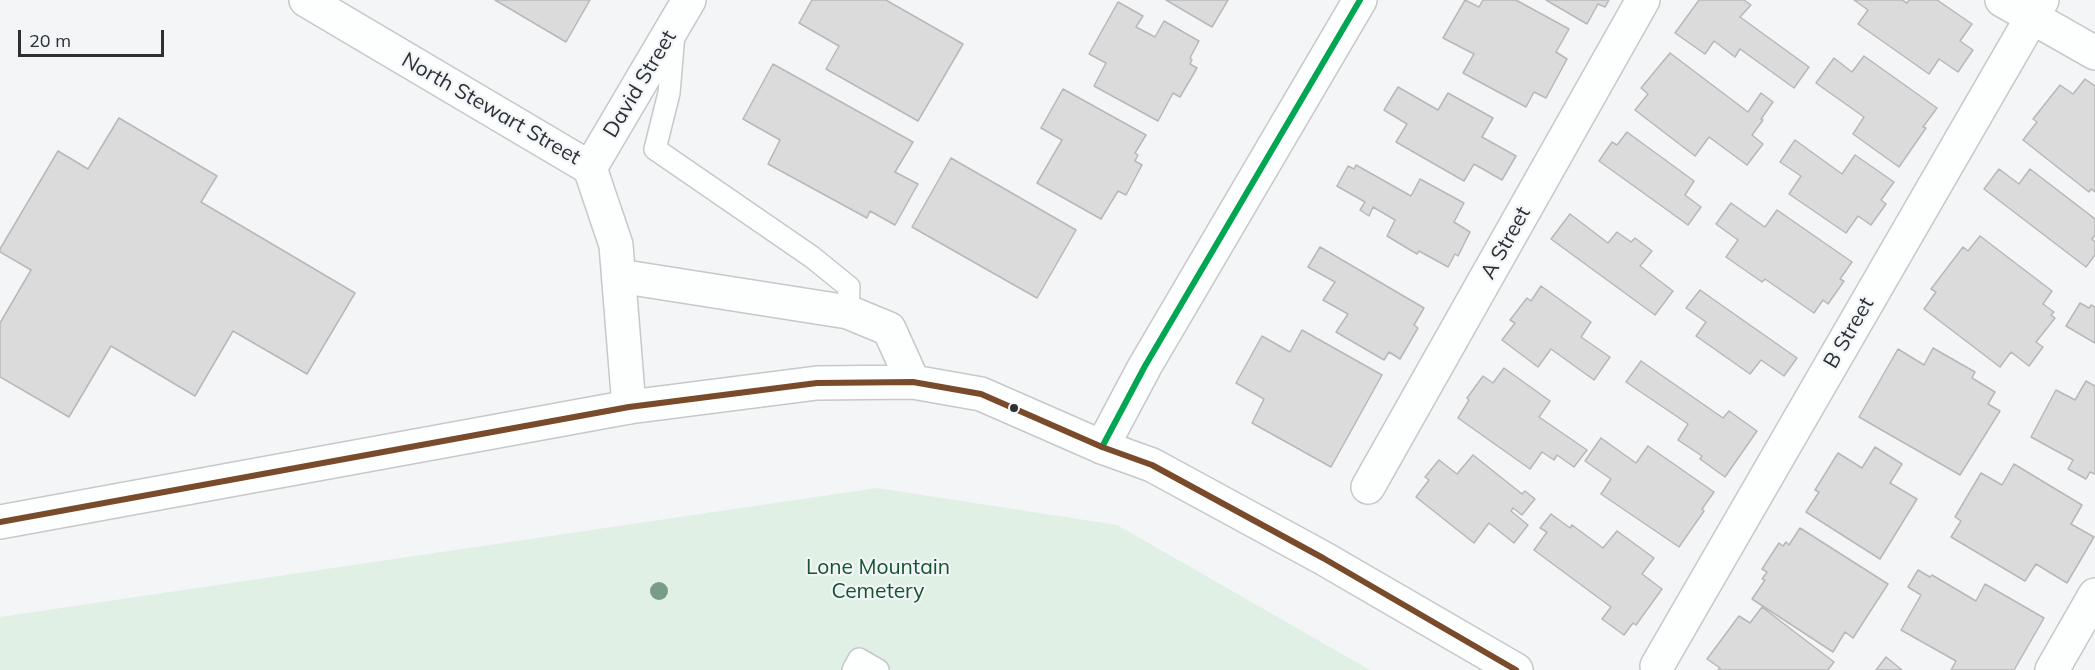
<!DOCTYPE html>
<html>
<head>
<meta charset="utf-8">
<style>
  body { margin:0 }
  #map { position:relative; width:2095px; height:670px; overflow:hidden; background:#f3f5f7; font-family:Mulish,sans-serif }
  canvas { display:block }
  .scale { position:absolute; left:18px; top:30px; width:146px; height:27px; box-sizing:border-box; border:3px solid #2d2f30; border-top:0; padding-left:8px; font-size:18px; line-height:21px; white-space:nowrap; color:#2d2f30; -webkit-text-stroke:4px #f1f5f9; paint-order:stroke }
</style>
</head>
<body>
<div id="map">
<canvas width="2095" height="670"></canvas>
<div class="scale">20 m</div>
</div>
<script>
const context = document.querySelector('canvas').getContext('2d');
context.lineJoin = 'round';
function fillPath(path, color) { context.fillStyle = color; context.fill(path, 'evenodd'); }
const poly = rows => new Path2D(rows.map(r => 'M' + r).join(''));
function stroke(path, color, width, dash) { context.strokeStyle = color; context.lineWidth = width; context.lineCap = dash ? 'butt' : 'round'; context.setLineDash(dash || []); context.stroke(path); }
function drawText(font, color, halo, rows, align = 'center') {
  context.font = font + ' Mulish,sans-serif'; context.lineWidth = 4.5; context.setLineDash([]); context.textBaseline = 'middle'; context.strokeStyle = halo; context.fillStyle = color; for (const [text, x, y, turn = 0] of rows) {
    context.save(); context.translate(x, y); context.rotate((+turn || 0) * Math.PI / 180); context.textAlign = isNaN(turn) ? turn : align; if (halo) context.strokeText(text, 0, 0); context.fillText(text, 0, 0); context.restore();
  }
}
fillPath(poly([
  [877,488,1117,525,1370,670,0,670,0,617]
]), '#e0f0e4');
const building = poly([
  [495,0,590,0,566,42,495,0],
  [812,0,886,0,963,44,918,121,826,69,839,46,799,23,812,0],
  [1166,0,1228,0,1212,27,1166,0],
  [1465,0,1479,7,1483,0,1516,0,1569,29,1556,52,1567,59,1546,98,1534,92,1526,107,1463,73,1474,54,1443,38,1465,0],
  [1546,0,1609,0,1605,7,1598,4,1587,24,1546,0],
  [1699,0,1744,0,1751,5,1740,17,1809,67,1794,88,1740,49,1735,57,1714,41,1705,54,1675,33,1699,0],
  [1854,0,1902,0,1907,3,1909,0,1937,0,1972,24,1960,41,1973,50,1958,72,1939,59,1929,74,1858,24,1868,10,1854,0],
  [1118,2,1143,16,1136,27,1155,37,1164,21,1199,41,1190,58,1192,60,1190,64,1197,68,1180,97,1173,93,1158,121,1094,86,1106,63,1089,54,1118,2],
  [1670,53,1748,112,1761,93,1773,102,1761,119,1763,120,1752,135,1763,144,1747,165,1709,137,1695,156,1635,110,1648,94,1641,88,1670,53],
  [1864,56,1937,108,1923,127,1926,128,1899,167,1853,134,1864,117,1816,83,1834,58,1852,72,1864,56],
  [773,64,913,142,895,172,918,184,895,225,870,211,867,218,768,164,780,140,743,119,773,64],
  [2085,79,2095,86,2095,192,2091,189,2089,192,2023,140,2037,122,2033,119,2060,85,2073,94,2085,79],
  [1398,87,1438,110,1448,93,1493,118,1482,137,1516,156,1502,180,1474,164,1464,181,1396,142,1407,124,1384,110,1398,87],
  [1063,89,1146,135,1135,153,1138,155,1135,161,1142,165,1126,195,1118,191,1101,219,1037,183,1062,140,1041,128,1063,89],
  [119,118,217,176,201,202,355,293,307,374,233,331,195,396,111,346,69,417,0,377,0,323,31,270,0,252,0,249,58,151,88,169,119,118],
  [1627,132,1694,181,1685,195,1701,207,1688,225,1599,161,1612,142,1617,145,1627,132],
  [1795,140,1842,174,1855,155,1894,182,1881,200,1886,204,1871,225,1858,216,1846,233,1789,194,1801,176,1780,162,1795,140],
  [951,158,1076,230,1037,298,912,227,951,158],
  [1356,165,1411,196,1420,179,1464,203,1454,222,1470,232,1458,256,1455,254,1448,267,1419,251,1417,254,1387,236,1395,220,1373,207,1369,216,1360,210,1365,202,1337,186,1348,166,1354,169,1356,165],
  [1999,169,2019,184,2030,169,2095,219,2095,235,2092,239,2095,242,2095,255,2086,267,1984,189,1999,169],
  [1731,203,1765,227,1777,210,1852,262,1840,279,1844,281,1828,304,1823,300,1814,313,1765,279,1762,282,1726,257,1738,240,1716,224,1731,203],
  [1570,214,1608,243,1617,232,1631,242,1635,238,1652,251,1640,266,1673,291,1655,315,1551,239,1570,214],
  [1980,236,2052,291,2043,304,2054,312,2051,315,2055,318,2036,342,2043,347,2029,366,2011,352,2000,367,1924,309,1936,292,1931,289,1963,247,1968,251,1980,236],
  [1320,247,1424,308,1414,325,1418,328,1400,359,1389,352,1384,360,1336,332,1348,314,1323,300,1335,282,1308,267,1320,247],
  [1541,286,1591,322,1581,337,1610,357,1594,380,1551,349,1538,367,1502,340,1515,323,1510,320,1527,298,1531,301,1541,286],
  [1700,290,1797,358,1784,376,1761,360,1750,374,1696,336,1706,322,1686,308,1700,290],
  [2080,303,2089,308,2091,305,2095,307,2095,343,2066,326,2080,303],
  [1302,330,1382,375,1331,467,1252,423,1264,399,1236,383,1262,336,1290,352,1302,330],
  [1933,348,1975,372,1972,378,1995,392,1988,404,2000,411,1960,475,1859,417,1898,349,1924,365,1933,348],
  [1641,361,1723,418,1729,411,1757,431,1725,477,1700,459,1702,456,1678,440,1688,424,1626,382,1641,361],
  [1504,368,1550,401,1539,417,1587,450,1574,467,1557,455,1554,460,1542,452,1530,469,1458,418,1469,400,1467,398,1483,376,1493,383,1504,368],
  [2086,381,2095,386,2095,474,2090,472,2086,479,2068,469,2073,460,2031,437,2056,390,2075,400,2086,381],
  [1601,438,1636,463,1648,446,1714,492,1702,509,1704,511,1679,547,1601,494,1611,479,1585,461,1601,438],
  [1875,447,1902,464,1890,483,1917,499,1880,559,1806,512,1819,492,1815,490,1838,453,1862,468,1875,447],
  [1473,455,1522,494,1525,491,1535,499,1522,515,1513,508,1511,511,1528,525,1514,543,1489,523,1474,543,1416,497,1429,480,1425,477,1439,460,1457,474,1473,455],
  [2014,464,2082,505,2071,524,2094,537,2067,583,2036,564,2025,581,1951,537,1961,521,1955,517,1981,473,2002,485,2014,464],
  [1551,514,1570,528,1572,525,1603,548,1617,531,1654,558,1642,574,1662,589,1636,625,1633,623,1624,635,1602,619,1611,607,1534,550,1547,532,1540,528,1551,514],
  [1800,528,1888,584,1853,638,1845,632,1833,652,1752,599,1765,580,1762,579,1767,572,1762,569,1779,543,1783,546,1786,542,1789,545,1800,528],
  [1918,570,1930,577,1932,575,1976,601,1985,584,2044,618,2014,670,1951,670,1956,661,1901,630,1921,595,1908,587,1918,570],
  [1762,607,1834,662,1828,670,1718,670,1720,668,1707,659,1739,616,1750,623,1762,607],
  [1886,657,1902,670,1876,670,1886,657]
]);
fillPath(building, '#dbdbdc');
stroke(building, '#b9b8b9', 1.5);
const service = poly([
  [674,34,669,93,655,149,812,257,849,287,848,312],
  [853,670,859,659,878,670]
]);
const minor = poly([
  [2002,0,2095,53],
  [590,168,689,0],
  [1102,447,1145,366,1360,0],
  [1368,487,1643,0],
  [1657,666,2042,0],
  [2052,670,2095,595]
]);
const tertiary = poly([
  [306,0,590,168,616,245,629,407]
]);
const secondary = poly([
  [619,276,848,312,889,329,913,382],
  [0,522,629,407,817,383,913,382,981,394,1102,447,1152,465,1323,558,1516,670]
]);
stroke(service, '#c6c8c9', 24);
stroke(minor, '#c6c8c9', 36);
stroke(tertiary, '#c6c8c9', 36);
stroke(secondary, '#c6c8c9', 36);
stroke(service, '#fdfefe', 21);
stroke(minor, '#fdfefe', 33);
stroke(tertiary, '#fdfefe', 33);
stroke(secondary, '#fdfefe', 33);
stroke(poly([
  [1102,447,1145,366,1360,0]
]), '#00a651', 6);
stroke(poly([
  [0,522,629,407,817,383,913,382,981,394,1102,447,1152,465,1323,558,1516,670]
]), '#7a4b2a', 6);
context.fillStyle = '#799c87';
for (const [x, y] of [
  [659,591]
]) { context.beginPath(); context.arc(x, y, 9, 0, 2 * Math.PI); context.fill(); }
for (const [x, y, r, color] of [
  [1014,408,5,"#2d2f30"]
]) { const dot = new Path2D(); dot.arc(x, y, r, 0, 2 * Math.PI); context.fillStyle = color; context.fill(dot); stroke(dot, '#f1f5f9', 2); }
drawText('21px', '#2d2f30', '#f1f5f9', [
  ["David Street",640,84,-59],
  ["North Stewart Street",491,109,30],
  ["A Street",1506,243,-61],
  ["B Street",1849,333,-60]
]);
drawText('21px', '#16542b', '#f1f5f9', [
  ["Lone Mountain",878,568],
  ["Cemetery",878,592]
]);
</script>
</body>
</html>
